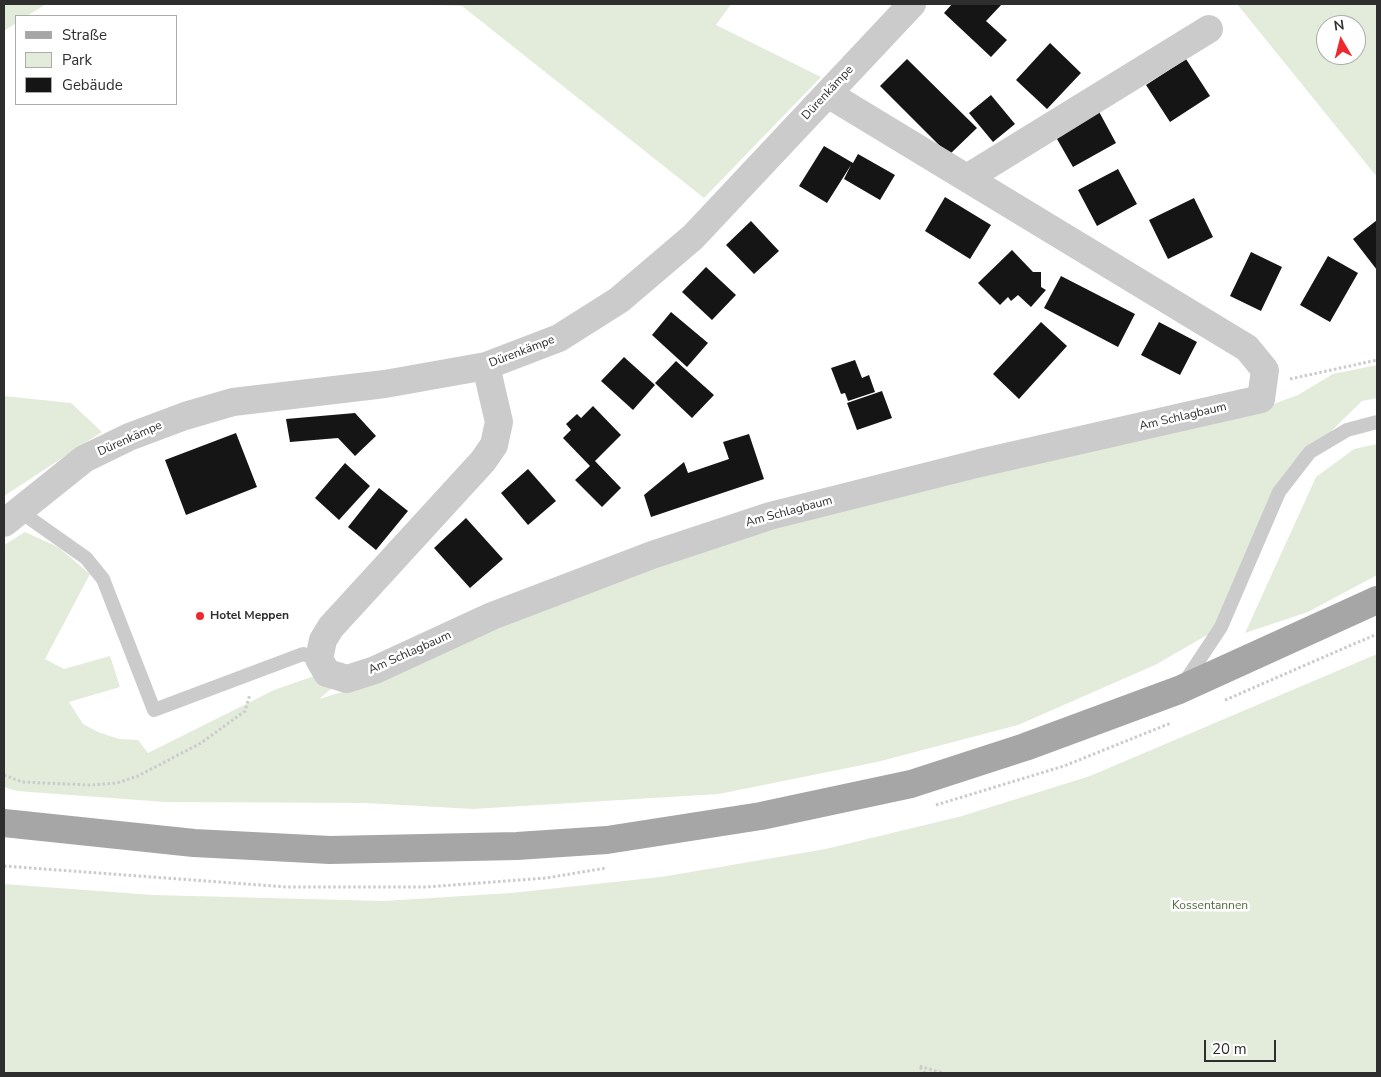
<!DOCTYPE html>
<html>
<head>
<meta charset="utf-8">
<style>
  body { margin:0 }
  #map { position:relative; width:1381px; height:1077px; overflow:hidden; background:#fff; font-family:"Nunito Sans",sans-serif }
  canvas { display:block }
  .frame { position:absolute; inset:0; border:5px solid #2e2e2e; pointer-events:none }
  .legend { position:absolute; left:15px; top:15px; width:162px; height:90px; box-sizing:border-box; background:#fff; border:1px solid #ababab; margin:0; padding:6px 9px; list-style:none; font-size:15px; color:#2e2e2e }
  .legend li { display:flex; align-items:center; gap:10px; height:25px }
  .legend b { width:25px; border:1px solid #ababab }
  .north { position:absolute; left:1316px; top:15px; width:50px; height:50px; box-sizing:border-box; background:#fff; border:1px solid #ababab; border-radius:50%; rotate:352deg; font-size:14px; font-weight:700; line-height:20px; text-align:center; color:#2e2e2e }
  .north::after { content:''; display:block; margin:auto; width:18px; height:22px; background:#ec292d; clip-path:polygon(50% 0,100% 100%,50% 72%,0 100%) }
  .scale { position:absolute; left:1204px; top:1040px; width:72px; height:22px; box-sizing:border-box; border:2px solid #2e2e2e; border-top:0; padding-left:6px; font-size:15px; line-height:18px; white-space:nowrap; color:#2e2e2e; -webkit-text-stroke:4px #fff; paint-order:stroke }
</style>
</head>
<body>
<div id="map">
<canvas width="1381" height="1077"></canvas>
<div class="frame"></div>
<ul class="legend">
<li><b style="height:6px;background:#a6a6a6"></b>Straße</li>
<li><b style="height:14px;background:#e3ecdb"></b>Park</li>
<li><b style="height:14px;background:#151515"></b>Gebäude</li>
</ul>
<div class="north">N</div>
<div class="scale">20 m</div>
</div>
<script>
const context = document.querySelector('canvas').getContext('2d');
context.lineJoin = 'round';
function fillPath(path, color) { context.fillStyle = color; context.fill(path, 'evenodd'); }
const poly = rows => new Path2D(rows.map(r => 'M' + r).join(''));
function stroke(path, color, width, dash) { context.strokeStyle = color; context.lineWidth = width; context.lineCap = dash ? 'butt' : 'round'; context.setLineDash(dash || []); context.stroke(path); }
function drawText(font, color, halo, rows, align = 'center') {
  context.font = font + ' "Nunito Sans",sans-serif'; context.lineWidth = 5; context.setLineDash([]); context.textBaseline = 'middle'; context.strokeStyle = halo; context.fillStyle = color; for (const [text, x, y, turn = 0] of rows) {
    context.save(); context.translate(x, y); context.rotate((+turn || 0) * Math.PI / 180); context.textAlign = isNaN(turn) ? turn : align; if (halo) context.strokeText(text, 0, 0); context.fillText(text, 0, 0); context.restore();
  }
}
fillPath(poly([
  [4,4,46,4,27,16,16,16,16,23,4,31],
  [408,4,731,4,716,25,821,77,704,198,462,6],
  [1237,4,1377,4,1377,177],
  [1326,25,1356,25,1356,55,1326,55],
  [1377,365,1377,398,1362,401,1310,452,1279,492,1221,627,1155,665,1018,725,877,762,719,794,473,809,366,803,165,802,17,791,4,787,4,545,25,532,58,547,90,574,45,659,64,669,110,656,120,687,69,702,83,724,98,732,119,739,138,740,148,753,274,690,314,676,331,683,331,689,319,699,362,686,653,561,1012,467,1249,413,1298,395,1333,374],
  [4,396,71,403,102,432,4,496],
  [1377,444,1377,575,1308,612,1245,633,1316,477,1354,449],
  [1377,654,1377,1073,4,1073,4,884,153,895,384,901,511,893,661,877,826,849,962,816,1090,776]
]), '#e3ecdb');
fillPath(poly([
  [952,4,1002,4,986,21,1007,40,991,57,944,13],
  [1050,43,1081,73,1047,109,1016,80],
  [907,59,977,128,949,155,880,86],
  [1186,59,1210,96,1170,122,1146,85],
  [991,95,1015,124,993,142,969,113],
  [1097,108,1116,143,1073,167,1053,132],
  [824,146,853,163,858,154,895,175,880,200,844,179,851,165,827,203,799,186],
  [1118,169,1137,204,1097,226,1078,190],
  [945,197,991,225,970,259,925,231],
  [1194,198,1213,237,1168,259,1149,220],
  [1377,220,1377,270,1353,239],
  [751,221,779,251,754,274,726,245],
  [1012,250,1033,272,1041,272,1041,287,1046,290,1031,307,1018,295,1011,301,1008,297,1000,305,978,283],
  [1251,252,1282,267,1261,311,1230,296],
  [1328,256,1358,273,1330,322,1300,305],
  [706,267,736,295,712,320,682,292],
  [1061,276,1135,314,1118,347,1044,308],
  [671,312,708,343,687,367,652,335],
  [1041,322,1067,346,1019,399,993,374],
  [1159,322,1197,342,1180,375,1141,355],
  [624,357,655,385,633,410,601,381],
  [855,360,862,378,869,375,875,392,848,401,845,393,841,394,831,368],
  [676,361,714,395,692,418,655,383],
  [882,391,892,418,857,430,847,403],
  [593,406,621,435,595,461,621,488,602,507,575,480,590,466,563,438,571,430,566,424,577,414,581,418],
  [355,413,376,436,355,456,338,438,290,442,286,419],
  [236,433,257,487,186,515,165,460],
  [749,434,764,479,651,517,644,495,684,462,688,473,729,459,723,442],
  [345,463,370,486,339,520,315,498],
  [528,469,556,501,528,525,501,493],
  [379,488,408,511,376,550,348,527],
  [466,518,503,559,470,588,434,548]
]), '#151515');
stroke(poly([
  [1290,379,1377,360],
  [1225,700,1377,634],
  [4,775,22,782,90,785,117,783,138,776,201,743,245,711,250,694],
  [936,805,1064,766,1171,723],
  [4,866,287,887,426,887,546,878,606,868],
  [925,1073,919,1066,943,1073]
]), '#cbcbcb', 3, [2.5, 2.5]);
stroke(poly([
  [18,510,86,558,103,579,154,710,303,654,319,659],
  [1184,683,1221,627,1279,492,1310,452,1347,430,1377,422]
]), '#cbcbcb', 14);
stroke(poly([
  [967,178,1209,29],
  [486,366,499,422,494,445,483,461,331,627,323,640,319,659,327,673,347,679,375,670,492,616,652,555,770,516,980,463,1261,399,1265,370,1247,348,828,94],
  [4,523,84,459,129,437,185,416,233,402,385,384,486,366,559,338,619,300,693,237,912,4]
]), '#cbcbcb', 28);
stroke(poly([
  [4,823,194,843,330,850,517,846,607,840,761,816,911,784,1025,747,1179,690,1377,600]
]), '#a6a6a6', 28);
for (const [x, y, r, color] of [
  [200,616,5,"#ec292d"]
]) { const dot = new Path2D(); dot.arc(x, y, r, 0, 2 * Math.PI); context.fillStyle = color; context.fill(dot); stroke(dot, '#fff', 2); }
drawText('12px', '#2e2e2e', '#fff', [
  ["Dürenkämpe",828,93,-47],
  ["Dürenkämpe",522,352,-21],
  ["Am Schlagbaum",1183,417,-13],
  ["Dürenkämpe",130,439,-24],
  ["Am Schlagbaum",789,512,-15],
  ["Am Schlagbaum",410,653,-24]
]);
drawText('bold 12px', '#2e2e2e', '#fff', [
  ["Hotel Meppen",210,616]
], 'left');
drawText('12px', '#4e6c3a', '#fff', [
  ["Kossentannen",1210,906]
]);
</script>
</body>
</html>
